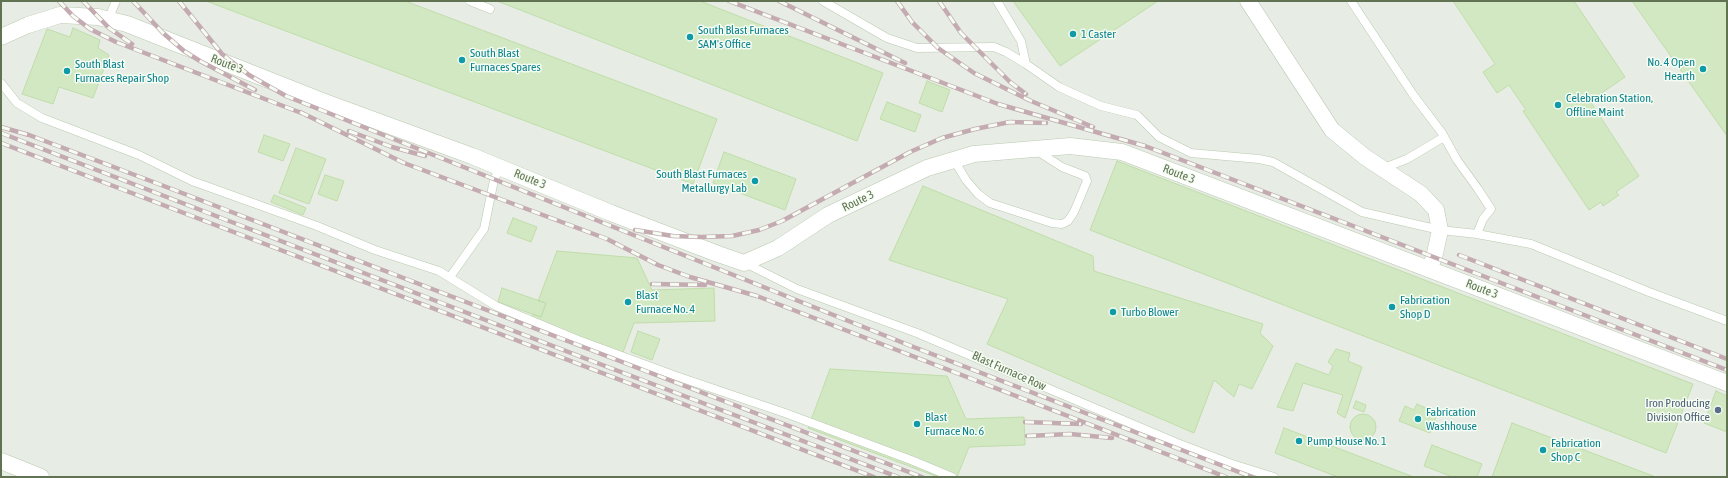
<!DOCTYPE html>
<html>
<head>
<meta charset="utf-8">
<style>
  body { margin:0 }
  #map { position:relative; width:1728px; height:478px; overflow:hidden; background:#effbec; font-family:"Asap Condensed",sans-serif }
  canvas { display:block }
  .frame { position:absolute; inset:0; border:2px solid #617352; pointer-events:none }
</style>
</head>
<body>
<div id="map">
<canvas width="1728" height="478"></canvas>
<div class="frame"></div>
</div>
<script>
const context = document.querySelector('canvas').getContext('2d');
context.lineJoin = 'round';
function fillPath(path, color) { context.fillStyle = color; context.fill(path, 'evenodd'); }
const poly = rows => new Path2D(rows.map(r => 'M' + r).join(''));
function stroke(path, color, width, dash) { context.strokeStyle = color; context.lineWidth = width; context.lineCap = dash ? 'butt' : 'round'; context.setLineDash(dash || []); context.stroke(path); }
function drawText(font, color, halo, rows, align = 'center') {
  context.font = font + ' "Asap Condensed",sans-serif'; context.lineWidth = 3; context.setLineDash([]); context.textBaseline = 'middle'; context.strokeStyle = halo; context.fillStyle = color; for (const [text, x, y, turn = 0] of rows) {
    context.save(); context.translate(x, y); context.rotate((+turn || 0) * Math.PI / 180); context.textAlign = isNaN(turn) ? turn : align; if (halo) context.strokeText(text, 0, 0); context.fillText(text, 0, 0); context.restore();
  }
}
fillPath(poly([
  [1,1,1727,1,1727,477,1,477]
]), '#e7ede4');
const building = poly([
  [206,1,405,1,717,119,693,184,206,1],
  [497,1,700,1,883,73,857,141,497,1],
  [1013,1,1158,1,1060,66,1013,1],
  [1453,1,1574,1,1625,77,1590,101,1639,176,1616,192,1619,195,1603,206,1601,202,1589,210,1523,111,1526,110,1509,85,1497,93,1483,72,1495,64,1453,1],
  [1632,1,1727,1,1727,136,1632,1],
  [73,28,100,40,98,48,109,55,93,98,59,87,53,104,22,94,47,29,70,37,73,28],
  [927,81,950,90,942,112,919,103,927,81],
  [887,102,921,115,915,132,880,119,887,102],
  [264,135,290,144,283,161,258,152,264,135],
  [296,148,326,159,309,204,279,193,296,148],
  [724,152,796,179,785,210,713,183,724,152],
  [1117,161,1693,384,1666,453,1090,230,1117,161],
  [325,175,344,181,337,201,318,194,325,175],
  [923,186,1093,256,1094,271,1263,324,1260,333,1273,346,1252,389,1239,384,1234,397,1214,380,1194,433,987,344,1008,299,889,260,923,186],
  [274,195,306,208,303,215,271,202,274,195],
  [513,218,537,227,531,242,507,233,513,218],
  [557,251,637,258,652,290,714,288,715,321,634,323,622,355,531,319,533,314,541,317,546,303,538,301,557,251],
  [502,288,546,303,541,317,498,302,502,288],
  [638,331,660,339,652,360,631,352,638,331],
  [1336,349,1350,353,1348,361,1362,367,1345,418,1337,413,1343,395,1303,383,1293,411,1277,407,1296,363,1329,375,1333,366,1328,362,1336,349],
  [830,369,947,376,966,419,1024,417,1025,445,969,447,957,477,938,477,808,428,830,369],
  [1716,391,1727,396,1727,432,1704,423,1716,391],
  [1356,401,1366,405,1364,412,1353,408,1356,401],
  [1417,404,1428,409,1427,414,1436,417,1430,433,1399,421,1405,406,1414,410,1417,404],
  '1350 427a13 13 0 1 1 26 0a13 13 0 1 1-26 0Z',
  [1512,423,1656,477,1492,477,1512,423],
  [1284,428,1414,477,1338,477,1275,453,1284,428],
  [1432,445,1482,464,1477,477,1453,477,1424,466,1432,445]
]);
fillPath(building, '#d2e8c2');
stroke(building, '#c0ddaa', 1);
const service = poly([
  [470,1,490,9],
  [823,1,887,38,917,48,994,47,1006,52,1026,64],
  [997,1,1021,41,1026,64,1059,87,1101,106,1137,115,1159,137,1191,153,1259,159,1273,162,1362,212,1440,230,1477,234,1483,219,1491,209,1478,189,1457,160,1442,133,1414,96,1351,1],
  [108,20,116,1],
  [1,83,17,103,42,118,139,155,192,181,317,226,375,250,439,271,496,306,578,340,676,376,785,413,911,460,952,477],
  [954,160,966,180,978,194,990,203,1052,223,1062,224,1068,221,1074,212,1087,181,1085,176,1062,167,1037,151],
  [1384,168,1407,159,1444,137],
  [1477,234,1531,244,1649,292,1727,321],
  [745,263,797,289,917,333,1177,443,1232,464,1274,477],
  [450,277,484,229,494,180,500,167]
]);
const minor = poly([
  [1248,1,1332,130,1365,157,1421,194,1436,210,1440,230,1434,258,1429,268],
  [1,37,28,25,60,15,98,17,127,24,322,101,472,156,611,213,718,254,744,263,778,248,828,215,927,168,974,154,1070,146,1122,152,1727,383],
  [1,461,41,477]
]);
stroke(service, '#bac9b0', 9);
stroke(minor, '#bac9b0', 17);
stroke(service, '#fff', 8);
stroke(minor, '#fff', 16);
const rail = poly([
  [59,1,73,16,90,29,116,42,304,114],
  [83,1,109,28,132,44],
  [133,1,163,33,184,51,200,61,255,90],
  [179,1,222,54,249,75,286,96,911,346,1252,477],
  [729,1,998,104,1145,146,1187,162,1727,370],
  [779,1,905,63],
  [897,1,912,22,938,48,974,73,1031,101,1093,127],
  [939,1,961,33,1010,82,1026,94],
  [300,112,404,163,607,239,658,265,690,277,757,296,1226,477],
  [1,127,29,135,156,183,922,477],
  [349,131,392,147,425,156],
  [1,133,584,358,898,477],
  [1,143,874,477],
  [635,230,673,236,701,237,732,236,759,230,782,221,910,152,942,138,975,129,1010,122,1046,123],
  [1459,255,1727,359],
  [652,284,705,285],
  [1025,422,1081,424],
  [1027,436,1070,434,1112,438]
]);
stroke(rail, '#c4abb2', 4.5);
stroke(rail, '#f5fdf3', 3, [9]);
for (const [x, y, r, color] of [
  [1073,34,4,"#0f9aa8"],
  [690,37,4,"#0f9aa8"],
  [462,60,4,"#0f9aa8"],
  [1703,69,4,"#0f9aa8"],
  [67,71,4,"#0f9aa8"],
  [1558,105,4,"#0f9aa8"],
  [755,181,4,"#0f9aa8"],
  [628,302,4,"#0f9aa8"],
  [1392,307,4,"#0f9aa8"],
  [1113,312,4,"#0f9aa8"],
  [1718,410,4,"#5c6f8a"],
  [1418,419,4,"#0f9aa8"],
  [917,424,4,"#0f9aa8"],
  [1299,441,4,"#0f9aa8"],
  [1543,450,4,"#0f9aa8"]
]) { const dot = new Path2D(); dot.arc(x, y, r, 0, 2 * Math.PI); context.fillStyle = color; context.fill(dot); stroke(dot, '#f5fdf3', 1.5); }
drawText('12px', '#0d838f', '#f5fdf3', [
  ["South Blast Furnaces",698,30],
  ["SAM's Office",698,44],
  ["1 Caster",1081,34],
  ["South Blast",470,53],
  ["Furnaces Spares",470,67],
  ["No. 4 Open",1695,62,"right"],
  ["Hearth",1695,76,"right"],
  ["South Blast",75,64],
  ["Furnaces Repair Shop",75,78],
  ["Celebration Station,",1566,98],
  ["Offline Maint",1566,112],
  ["South Blast Furnaces",747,174,"right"],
  ["Metallurgy Lab",747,188,"right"],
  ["Blast",636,295],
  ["Furnace No. 4",636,309],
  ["Fabrication",1400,300],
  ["Shop D",1400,314],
  ["Turbo Blower",1121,312],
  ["Fabrication",1426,412],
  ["Washhouse",1426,426],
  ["Blast",925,417],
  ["Furnace No. 6",925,431],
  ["Pump House No. 1",1307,441],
  ["Fabrication",1551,443],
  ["Shop C",1551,457]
], 'left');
drawText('12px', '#617352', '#f5fdf3', [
  ["Route 3",227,64,21],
  ["Route 3",1179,174,21],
  ["Route 3",530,179,22],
  ["Route 3",858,201,-26],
  ["Route 3",1482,289,21],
  ["Blast Furnace Row",1009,371,24]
]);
drawText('12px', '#4e5e75', '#f5fdf3', [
  ["Iron Producing",1710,403],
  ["Division Office",1710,417]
], 'right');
</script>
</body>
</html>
